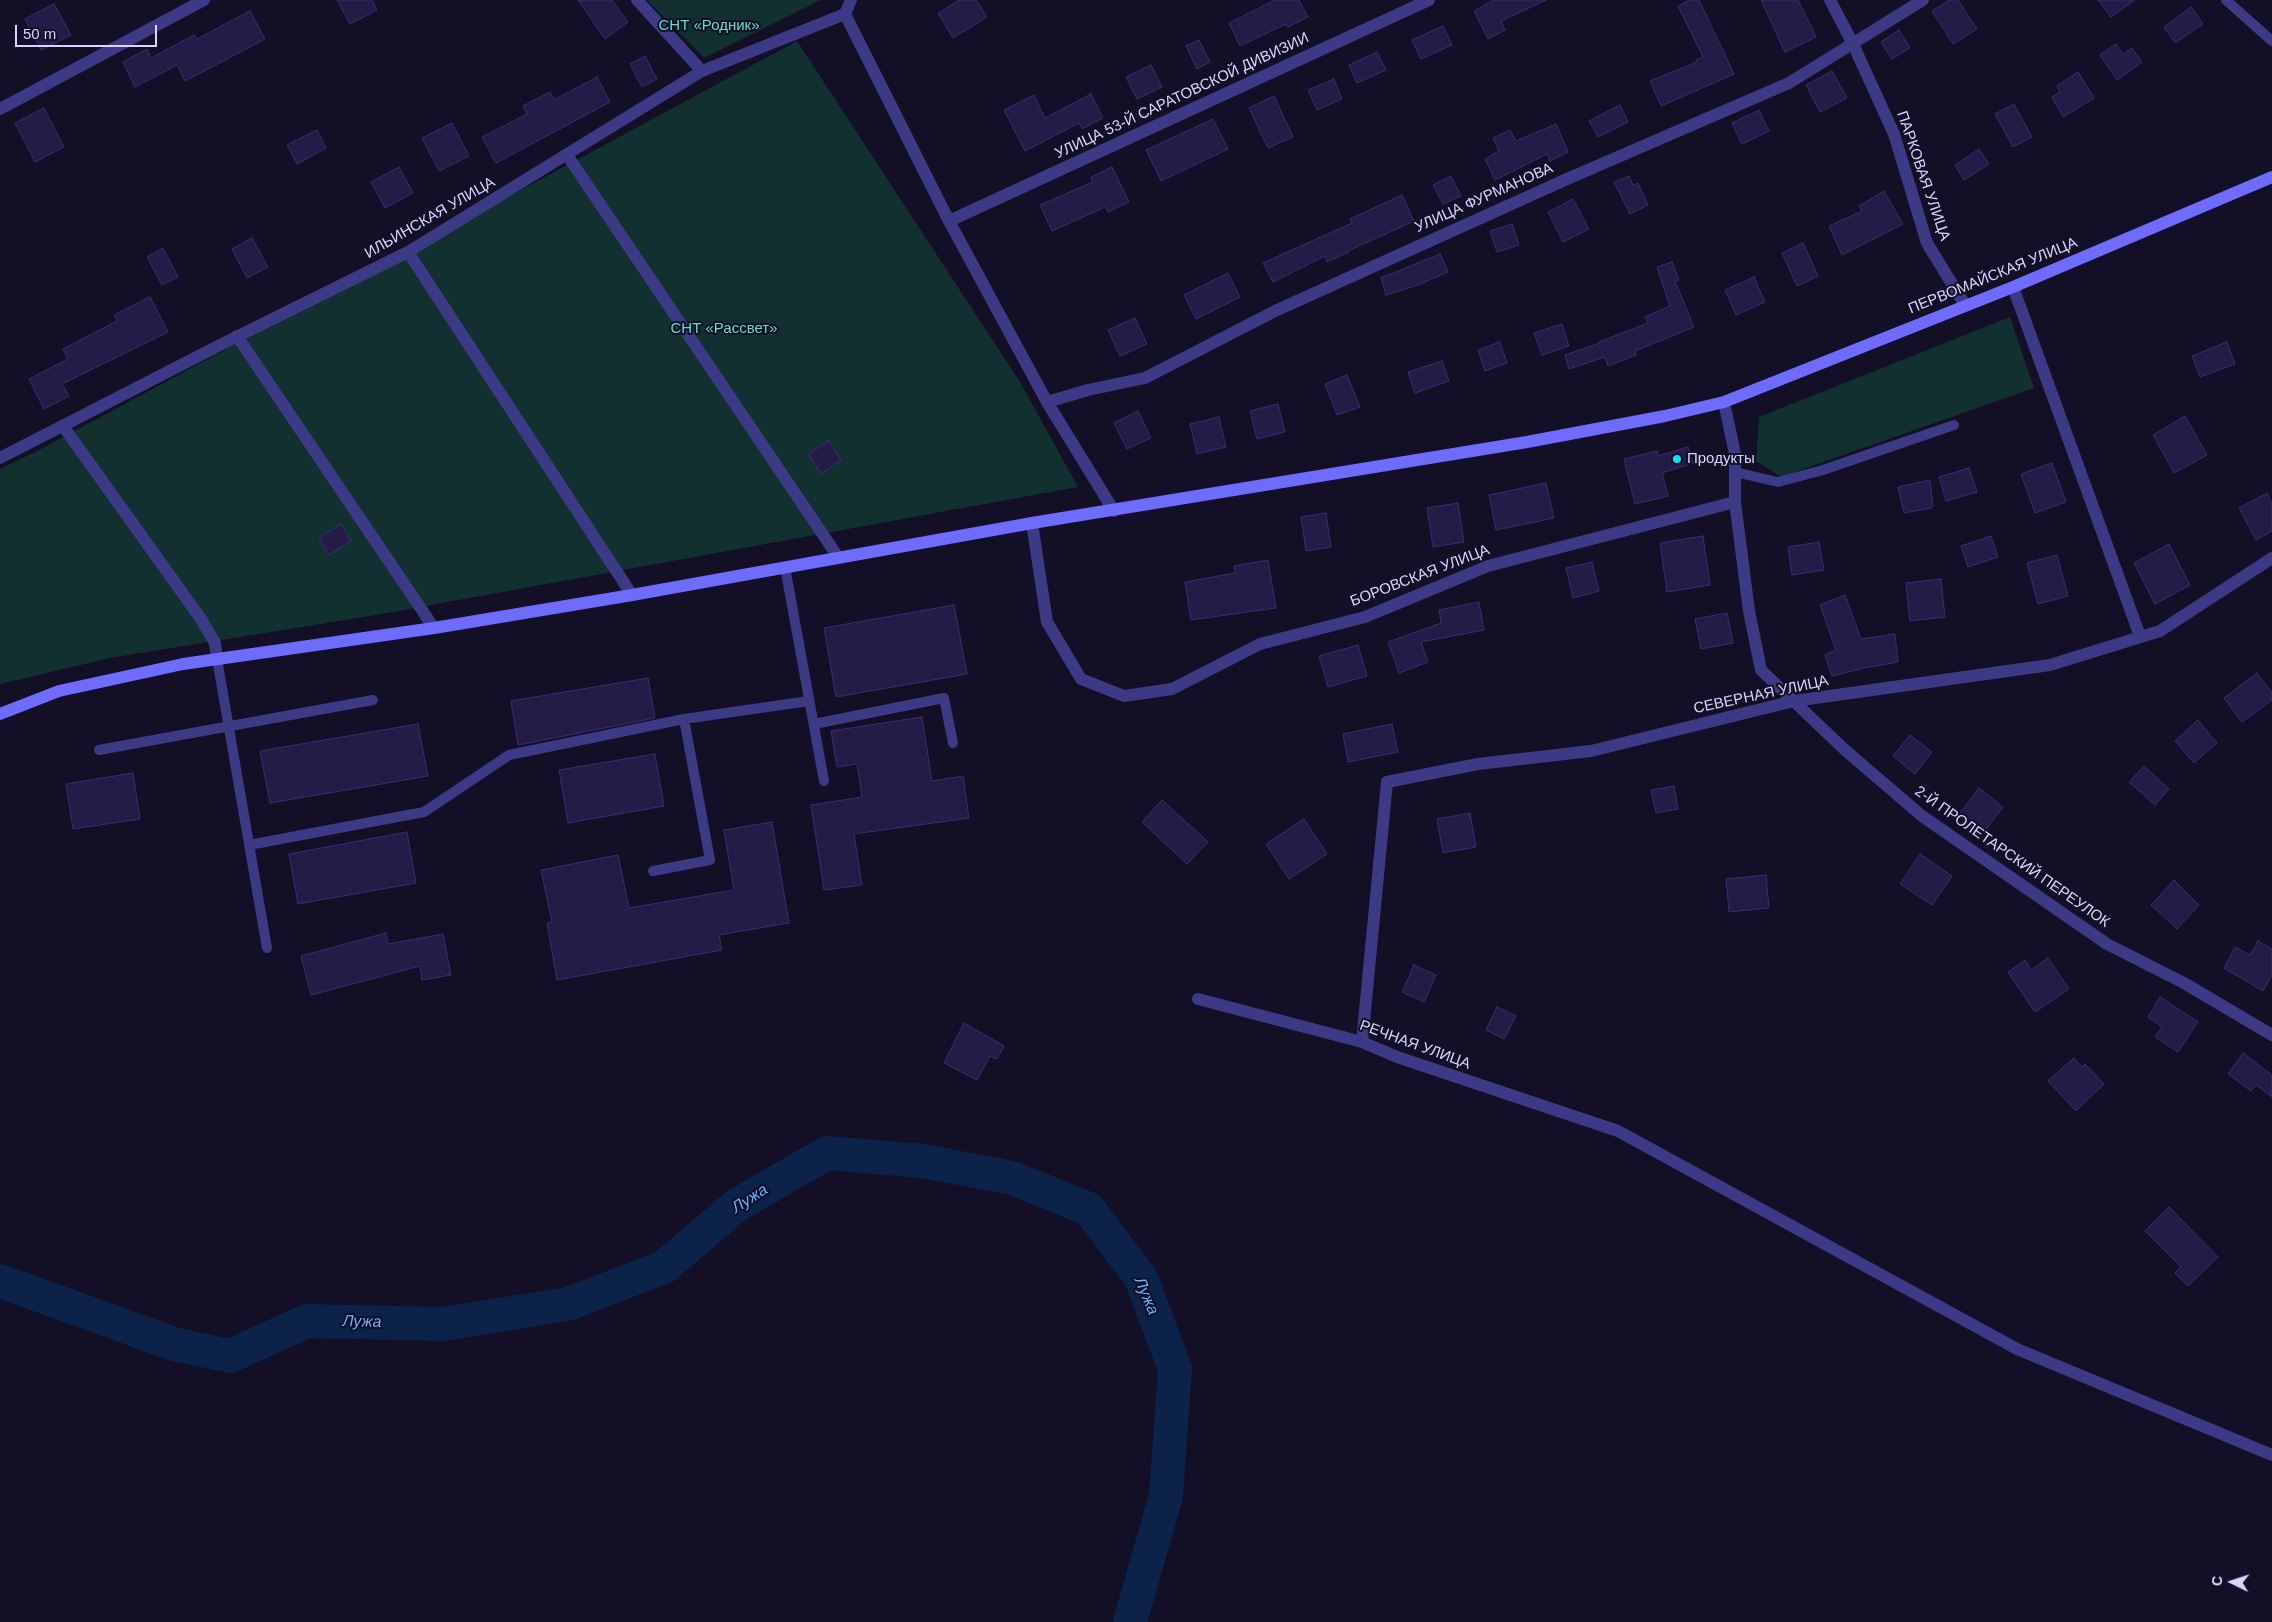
<!DOCTYPE html>
<html>
<head>
<meta charset="utf-8">
<style>
  body { margin:0 }
  #map { position:relative; width:2272px; height:1622px; overflow:hidden; background:#130f26; font-family:Arial,sans-serif }
  canvas { display:block }
  .north { position:absolute; left:2207px; top:1557px; width:50px; height:50px; -webkit-text-stroke:4px #130f26; paint-order:stroke; rotate:274deg; font-size:14px; font-weight:700; line-height:20px; text-align:center; color:#d9d4ff }
  .north::after { content:''; display:block; margin:auto; width:18px; height:22px; background:#d9d4ff; clip-path:polygon(50% 0,100% 100%,50% 72%,0 100%) }
  .scale { position:absolute; left:15px; top:25px; width:142px; height:22px; box-sizing:border-box; border:2px solid #d9d4ff; border-top:0; padding-left:6px; font-size:15px; line-height:18px; white-space:nowrap; color:#d9d4ff; -webkit-text-stroke:4px #130f26; paint-order:stroke }
</style>
</head>
<body>
<div id="map">
<canvas width="2272" height="1622"></canvas>
<div class="north">С</div>
<div class="scale">50 m</div>
</div>
<script>
const context = document.querySelector('canvas').getContext('2d');
context.lineJoin = 'round';
function fillPath(path, color) { context.fillStyle = color; context.fill(path, 'evenodd'); }
const poly = rows => new Path2D(rows.map(r => 'M' + r).join(''));
function stroke(path, color, width, dash) { context.strokeStyle = color; context.lineWidth = width; context.lineCap = dash ? 'butt' : 'round'; context.setLineDash(dash || []); context.stroke(path); }
function drawText(font, color, halo, rows, align = 'center') {
  context.font = font + ' Arial,sans-serif'; context.lineWidth = 4; context.setLineDash([]); context.textBaseline = 'middle'; context.strokeStyle = halo; context.fillStyle = color; for (const [text, x, y, turn = 0] of rows) {
    context.save(); context.translate(x, y); context.rotate((+turn || 0) * Math.PI / 180); context.textAlign = isNaN(turn) ? turn : align; if (halo) context.strokeText(text, 0, 0); context.fillText(text, 0, 0); context.restore();
  }
}
fillPath(poly([
  [647,0,821,0,704,58],
  [797,41,1020,382,1078,487,382,614,110,658,0,684,0,469,43,448],
  [2010,317,2034,388,1781,477,1756,461,1759,417]
]), '#12302f');
stroke(poly([
  [0,1281,174,1344,230,1356,307,1321,443,1324,568,1304,664,1267,737,1205,827,1153,923,1161,1012,1178,1089,1209,1141,1278,1175,1369,1166,1496,1130,1622]
]), '#0c2248', 34);
const building = poly([
  [337,0,372,0,377,10,350,24,337,0],
  [578,0,612,0,628,22,605,39,578,0],
  [959,0,976,0,987,17,953,38,938,13,959,0],
  [1275,0,1299,0,1308,17,1288,27,1286,24,1240,46,1229,23,1275,0],
  [1494,0,1546,0,1501,21,1505,30,1488,39,1474,11,1494,0],
  [1690,0,1699,0,1734,74,1661,106,1650,81,1697,62,1696,60,1703,57,1678,6,1690,0],
  [1761,0,1798,0,1816,37,1785,52,1761,0],
  [1950,0,1958,0,1977,29,1953,44,1932,11,1950,0],
  [2098,0,2135,0,2111,17,2098,0],
  [54,4,71,35,41,50,25,19,54,4],
  [2191,7,2203,24,2175,43,2164,27,2191,7],
  [250,11,265,39,185,81,177,65,135,87,123,62,147,49,151,58,194,35,197,39,250,11],
  [1443,26,1452,45,1421,59,1412,40,1443,26],
  [1899,30,1910,48,1892,59,1881,42,1899,30],
  [1199,40,1210,62,1197,69,1186,46,1199,40],
  [2116,44,2123,54,2132,48,2142,62,2117,80,2100,55,2116,44],
  [1377,52,1386,70,1357,83,1349,65,1377,52],
  [645,56,657,79,642,87,630,64,645,56],
  [1151,65,1162,87,1137,99,1126,77,1151,65],
  [1832,71,1847,98,1820,112,1806,85,1832,71],
  [2078,72,2094,98,2063,117,2052,97,2060,92,2057,86,2078,72],
  [597,77,610,102,496,163,482,137,527,114,523,106,550,92,554,100,597,77],
  [1334,79,1342,99,1317,110,1308,90,1334,79],
  [1091,94,1103,118,1082,129,1079,123,1025,151,1004,110,1034,95,1045,118,1091,94],
  [1274,96,1293,137,1268,148,1249,108,1274,96],
  [2014,104,2032,137,2013,147,1995,114,2014,104],
  [1620,105,1628,122,1598,137,1589,121,1620,105],
  [44,108,64,147,35,162,15,123,44,108],
  [1759,110,1769,131,1742,144,1732,123,1759,110],
  [1213,119,1228,149,1161,181,1146,150,1213,119],
  [452,123,469,156,439,171,422,138,452,123],
  [1556,124,1568,152,1550,161,1547,154,1495,180,1485,159,1499,151,1493,138,1510,130,1516,141,1556,124],
  [317,130,326,148,297,164,287,145,317,130],
  [1979,149,1989,164,1964,180,1955,165,1979,149],
  [399,167,413,193,385,208,371,182,399,167],
  [1112,167,1129,202,1108,212,1105,207,1052,231,1040,205,1093,182,1091,177,1112,167],
  [1451,176,1461,196,1443,204,1433,185,1451,176],
  [1629,176,1633,185,1638,183,1648,205,1630,214,1614,182,1629,176],
  [1884,191,1903,224,1842,255,1829,226,1862,211,1859,206,1884,191],
  [1402,195,1414,221,1348,251,1349,252,1327,262,1325,256,1273,282,1263,263,1352,223,1350,219,1402,195],
  [1573,199,1589,229,1563,242,1548,212,1573,199],
  [1512,224,1519,245,1497,252,1490,231,1512,224],
  [252,238,268,267,247,278,232,249,252,238],
  [1803,243,1818,276,1797,286,1782,253,1803,243],
  [163,248,178,277,162,285,147,257,163,248],
  [1440,254,1448,272,1418,285,1386,295,1381,278,1440,254],
  [1672,262,1679,280,1675,281,1694,327,1635,351,1636,355,1608,366,1605,357,1569,369,1565,355,1600,343,1599,342,1648,323,1645,317,1670,306,1657,267,1672,262],
  [1228,273,1240,297,1196,319,1184,295,1228,273],
  [1754,277,1765,302,1736,315,1725,290,1754,277],
  [150,297,168,332,62,384,69,396,44,409,29,379,68,359,63,349,117,321,114,315,150,297],
  [1135,318,1147,344,1120,356,1108,330,1135,318],
  [1562,324,1569,346,1542,355,1534,333,1562,324],
  [1500,342,1507,363,1485,371,1478,350,1500,342],
  [2227,342,2235,364,2200,377,2192,356,2227,342],
  [1442,361,1449,381,1415,393,1408,372,1442,361],
  [1347,375,1360,407,1337,415,1325,384,1347,375],
  [1278,404,1285,432,1257,439,1250,411,1278,404],
  [1138,411,1151,438,1127,449,1114,423,1138,411],
  [2185,416,2207,455,2174,473,2153,435,2185,416],
  [1219,417,1226,447,1197,454,1190,424,1219,417],
  [829,441,841,460,821,474,808,454,829,441],
  [1688,447,1693,463,1662,473,1668,496,1635,504,1624,459,1657,451,1658,456,1688,447],
  [2052,463,2066,502,2035,513,2021,474,2052,463],
  [1969,468,1977,492,1946,501,1939,477,1969,468],
  [1930,480,1933,506,1931,508,1904,513,1898,487,1930,480],
  [1546,483,1554,518,1496,530,1489,495,1546,483],
  [2267,493,2272,504,2272,531,2256,540,2239,508,2267,493],
  [1458,503,1464,542,1433,547,1427,508,1458,503],
  [1326,513,1331,547,1306,551,1301,517,1326,513],
  [341,524,351,541,329,555,319,538,341,524],
  [1703,536,1710,585,1667,592,1660,543,1703,536],
  [1991,536,1998,557,1968,567,1961,546,1991,536],
  [1819,542,1824,570,1792,575,1788,547,1819,542],
  [2169,544,2190,585,2155,604,2134,563,2169,544],
  [2057,555,2068,596,2038,604,2027,563,2057,555],
  [1268,560,1276,608,1191,620,1185,582,1235,573,1234,566,1268,560],
  [1592,562,1599,591,1573,598,1566,568,1592,562],
  [1941,579,1945,617,1910,621,1906,583,1941,579],
  [1845,595,1861,639,1895,634,1898,662,1865,668,1832,676,1825,655,1836,650,1820,605,1845,595],
  [1479,602,1484,630,1421,642,1428,662,1399,673,1388,642,1441,623,1439,610,1479,602],
  [954,605,967,674,836,697,824,628,954,605],
  [1727,613,1733,643,1701,649,1695,619,1727,613],
  [1358,645,1367,676,1328,687,1319,656,1358,645],
  [2257,673,2272,693,2272,700,2242,722,2224,698,2257,673],
  [648,678,655,718,518,745,511,701,648,678],
  [922,717,932,781,963,776,969,818,854,834,862,885,824,890,811,805,862,797,857,764,837,767,831,731,922,717],
  [2198,720,2217,743,2194,763,2175,741,2198,720],
  [418,724,428,776,270,803,260,751,418,724],
  [1392,724,1398,752,1348,762,1343,734,1392,724],
  [1910,735,1932,752,1915,774,1893,756,1910,735],
  [655,754,664,806,568,823,559,770,655,754],
  [2144,766,2169,789,2155,805,2129,782,2144,766],
  [133,773,140,819,73,829,66,784,133,773],
  [1674,786,1678,809,1656,813,1651,790,1674,786],
  [1979,788,2003,807,1984,832,1960,813,1979,788],
  [1162,800,1208,842,1187,864,1142,822,1162,800],
  [1470,813,1476,847,1443,853,1437,819,1470,813],
  [1304,819,1327,854,1289,879,1266,844,1304,819],
  [772,822,789,923,719,935,722,950,557,980,547,923,552,922,541,870,618,855,629,908,734,890,724,830,772,822],
  [407,832,416,883,298,904,289,854,407,832],
  [1920,854,1952,876,1932,905,1900,884,1920,854],
  [1766,875,1769,908,1729,912,1726,879,1766,875],
  [2174,880,2199,905,2177,929,2151,905,2174,880],
  [386,933,388,944,443,934,451,975,422,980,420,966,311,995,301,956,386,933],
  [2258,941,2272,949,2272,975,2263,991,2224,968,2235,947,2250,955,2258,941],
  [2048,958,2069,989,2035,1012,2008,972,2025,960,2031,970,2048,958],
  [1414,965,1436,975,1424,1002,1402,992,1414,965],
  [2160,997,2198,1022,2178,1052,2155,1037,2162,1027,2148,1017,2160,997],
  [1497,1007,1516,1016,1504,1039,1486,1030,1497,1007],
  [964,1023,1004,1046,997,1059,990,1056,977,1080,944,1063,964,1023],
  [2243,1053,2272,1075,2272,1097,2256,1085,2251,1091,2228,1074,2243,1053],
  [2074,1058,2082,1067,2085,1064,2104,1084,2076,1111,2048,1081,2074,1058],
  [2169,1207,2218,1257,2188,1286,2175,1273,2181,1267,2145,1231,2169,1207]
]);
fillPath(building, '#241b47');
stroke(building, '#3b2d73', 1);
stroke(poly([
  [2226,0,2272,41],
  [1735,472,1778,482,1823,470,1954,425],
  [785,567,824,781],
  [217,659,267,948],
  [814,724,944,698,953,743],
  [99,750,373,700],
  [249,845,424,812,509,755,684,719],
  [653,871,710,860,684,719,809,701]
]), '#3d3a85', 10);
stroke(poly([
  [637,0,702,71],
  [1830,0,1853,44,1894,134,1927,243,1965,305],
  [845,14,949,221,1047,402,1114,511],
  [845,14,851,0],
  [0,109,204,0],
  [567,155,838,557],
  [949,221,1429,0],
  [408,252,632,595],
  [2013,287,2140,636],
  [237,336,434,628],
  [1047,402,1088,390,1145,378,1275,311,1567,179,1789,83,1923,0],
  [1724,402,1735,454,1735,502,1749,611,1761,670,1845,750,1922,816,2107,944,2184,983,2272,1035],
  [63,426,201,619,215,643,217,659],
  [0,458,220,345,408,252,702,71,845,14],
  [1032,523,1047,622,1081,679,1124,696,1172,689,1260,644,1365,617,1488,566,1735,502],
  [1198,999,1362,1042,1397,1057,1618,1131,2017,1349,2272,1455],
  [1362,1042,1387,782,1478,764,1591,751,1794,701,2050,665,2160,631,2272,558]
]), '#3d3a85', 12);
stroke(poly([
  [0,714,59,691,183,664,434,628,632,595,1032,523,1527,442,1665,416,1724,402,2013,287,2272,177]
]), '#6f6bff', 12);
for (const [x, y, r, color] of [
  [1677,459,5,"#00e5ff"]
]) { const dot = new Path2D(); dot.arc(x, y, r, 0, 2 * Math.PI); context.fillStyle = color; context.fill(dot); stroke(dot, '#130f26', 2); }
drawText('15px', '#5fe0c0', '#130f26', [
  ["СНТ «Родник»",709,26],
  ["СНТ «Рассвет»",724,329]
]);
drawText('15px', '#d9d4ff', '#130f26', [
  ["УЛИЦА 53-Й САРАТОВСКОЙ ДИВИЗИИ",1182,96,-25],
  ["ПАРКОВАЯ УЛИЦА",1923,176,71],
  ["УЛИЦА ФУРМАНОВА",1484,198,-24],
  ["ИЛЬИНСКАЯ УЛИЦА",430,218,-30],
  ["ПЕРВОМАЙСКАЯ УЛИЦА",1993,276,-22],
  ["БОРОВСКАЯ УЛИЦА",1420,576,-21],
  ["СЕВЕРНАЯ УЛИЦА",1761,695,-12],
  ["2-Й ПРОЛЕТАРСКИЙ ПЕРЕУЛОК",2012,857,35],
  ["РЕЧНАЯ УЛИЦА",1415,1045,20]
]);
drawText('15px', '#d9d4ff', '#130f26', [
  ["Продукты",1687,459]
], 'left');
drawText('italic 16px', '#62b6ff', '#130f26', [
  ["Лужа",750,1199,-33],
  ["Лужа",1146,1296,67],
  ["Лужа",362,1322,1]
]);
</script>
</body>
</html>
